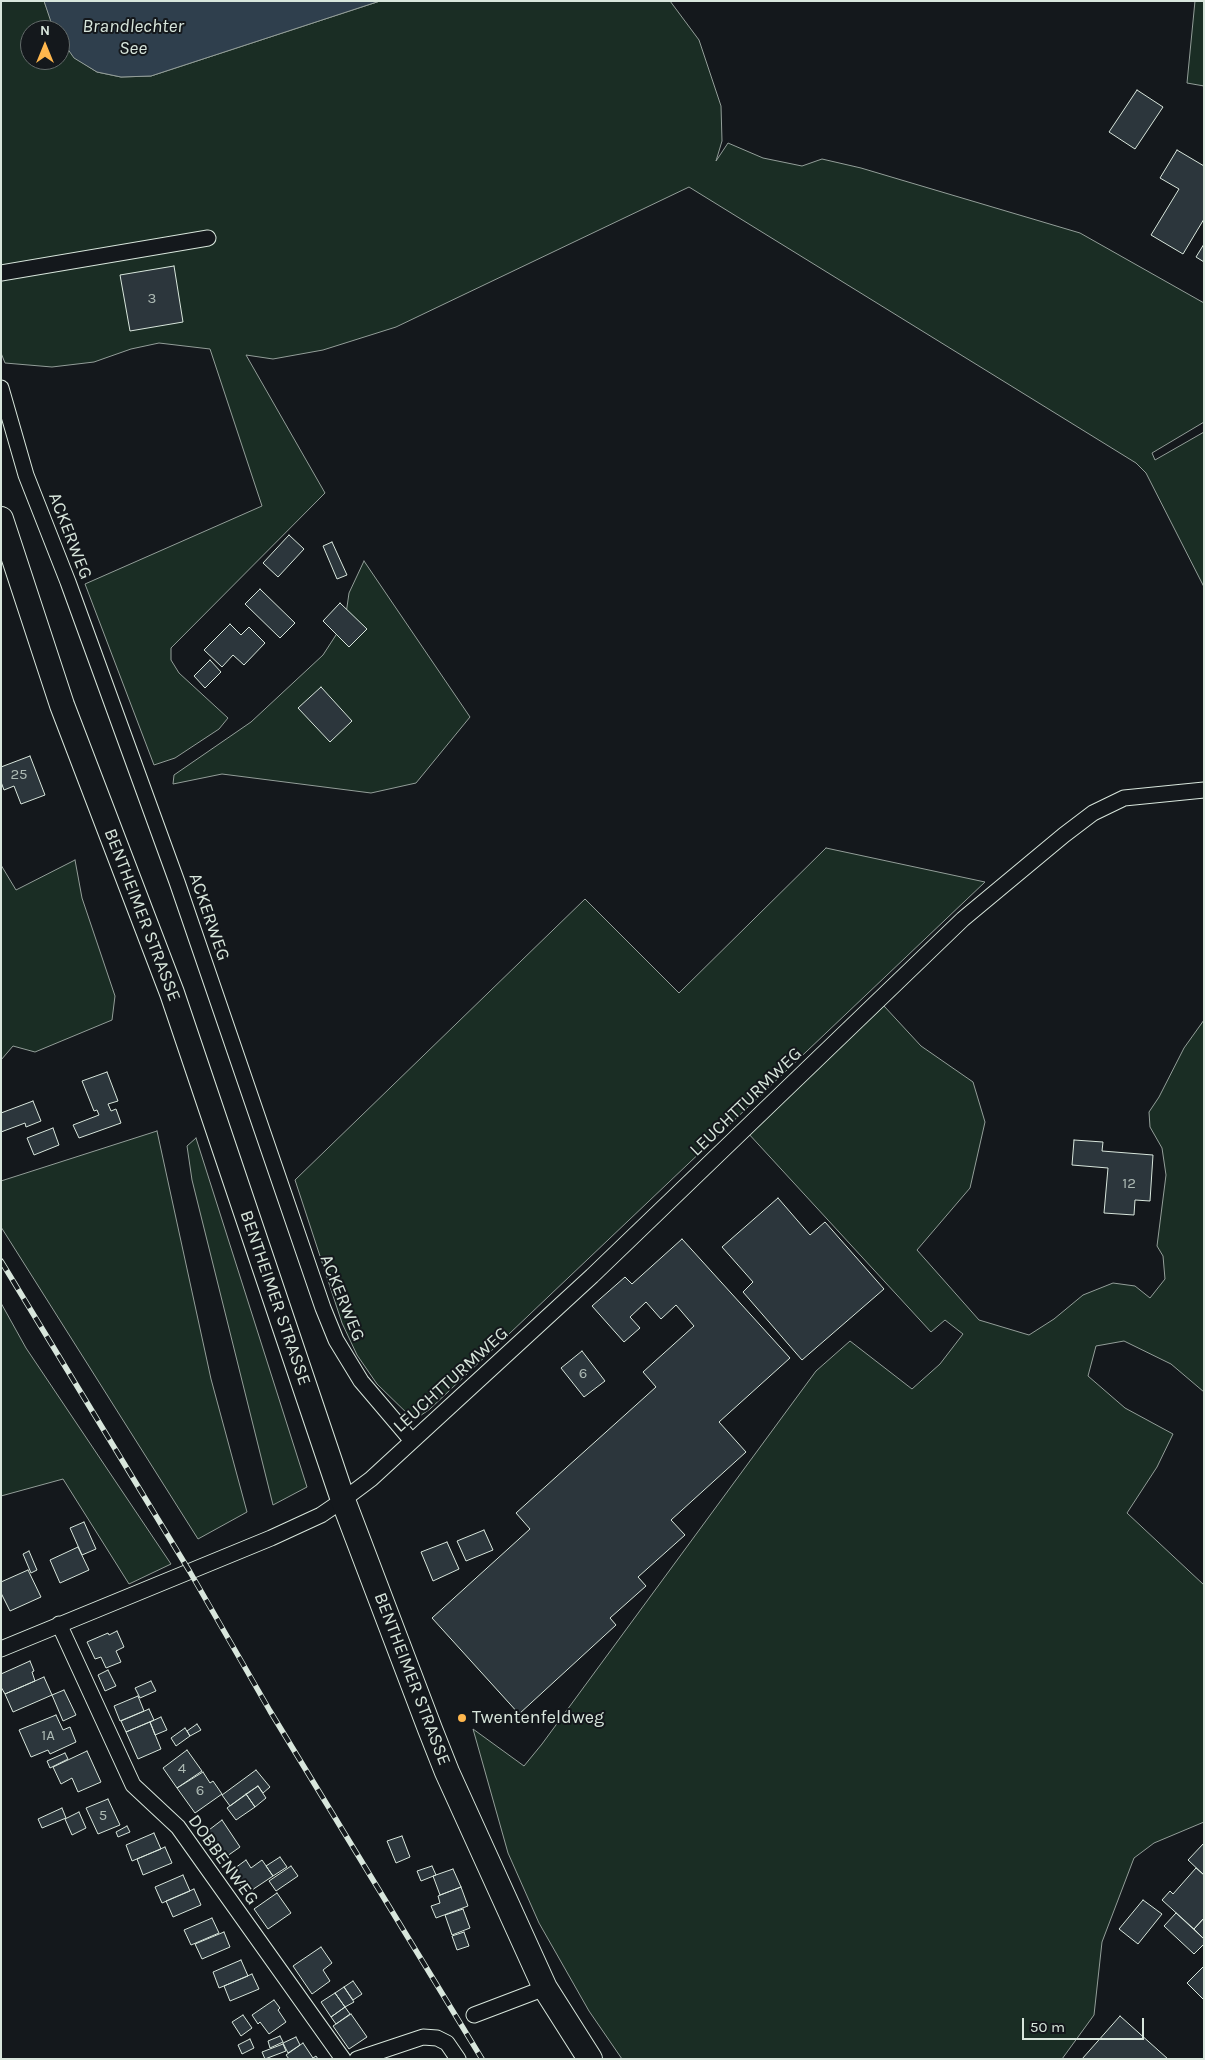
<!DOCTYPE html>
<html>
<head>
<meta charset="utf-8">
<style>
  body { margin:0 }
  #map { position:relative; width:1205px; height:2060px; overflow:hidden; background:#14181c; font-family:Karla,sans-serif }
  canvas { display:block }
  .frame { position:absolute; inset:0; border:2px solid #d8e6dc; pointer-events:none }
  .north { position:absolute; left:20px; top:20px; width:50px; height:50px; box-sizing:border-box; background:#14181c; border:1px solid #626a69; border-radius:50%; rotate:0deg; font-size:14px; font-weight:700; line-height:20px; text-align:center; color:#d8e6dc }
  .north::after { content:''; display:block; margin:auto; width:18px; height:22px; background:#ffb74d; clip-path:polygon(50% 0,100% 100%,50% 72%,0 100%) }
  .scale { position:absolute; left:1022px; top:2018px; width:122px; height:22px; box-sizing:border-box; border:2px solid #d8e6dc; border-top:0; padding-left:6px; font-size:15px; line-height:18px; white-space:nowrap; color:#d8e6dc; -webkit-text-stroke:4px #14181c; paint-order:stroke }
</style>
</head>
<body>
<div id="map">
<canvas width="1205" height="2060"></canvas>
<div class="frame"></div>
<div class="north">N</div>
<div class="scale">50 m</div>
</div>
<script>
const context = document.querySelector('canvas').getContext('2d');
context.lineJoin = 'round';
function fillPath(path, color) { context.fillStyle = color; context.fill(path, 'evenodd'); }
const poly = rows => new Path2D(rows.map(r => 'M' + r).join(''));
function stroke(path, color, width, dash) { context.strokeStyle = color; context.lineWidth = width; context.lineCap = dash ? 'butt' : 'round'; context.setLineDash(dash || []); context.stroke(path); }
function drawText(font, color, halo, rows, align = 'center') {
  context.font = font + ' Karla,sans-serif'; context.lineWidth = 4; context.setLineDash([]); context.textBaseline = 'middle'; context.strokeStyle = halo; context.fillStyle = color; for (const [text, x, y, turn = 0] of rows) {
    context.save(); context.translate(x, y); context.rotate((+turn || 0) * Math.PI / 180); context.textAlign = isNaN(turn) ? turn : align; if (halo) context.strokeText(text, 0, 0); context.fillText(text, 0, 0); context.restore();
  }
}
const green = poly([
  [1,1,44,1,55,30,30,30,30,60,60,60,60,38,75,58,97,72,121,77,151,76,380,1,670,1,699,40,721,106,722,141,716,161,728,143,763,158,802,166,822,159,861,168,1080,233,1204,303,1204,422,1152,453,1155,460,1204,432,1204,587,1146,473,1136,463,689,187,396,327,323,350,273,359,246,355,325,493,171,648,171,660,179,673,228,718,219,729,175,758,154,765,85,584,262,506,210,349,159,343,131,349,94,362,52,367,5,363,1,353,1,1],
  [1195,1,1204,1,1204,86,1187,83,1195,1],
  [364,561,470,717,416,783,371,793,222,774,173,784,174,775,251,722,323,655,345,621,349,593,364,561],
  [826,848,985,882,430,1409,414,1420,377,1384,357,1355,342,1323,295,1180,585,899,679,993,826,848],
  [75,860,82,898,115,996,112,1020,35,1052,13,1046,1,1060,1,865,16,890,75,860],
  [884,1006,921,1046,973,1082,985,1122,970,1188,917,1250,979,1320,1029,1335,1054,1319,1083,1295,1113,1283,1135,1286,1150,1298,1165,1279,1163,1256,1157,1246,1166,1175,1162,1148,1150,1127,1149,1112,1159,1097,1184,1048,1204,1020,1204,1392,1171,1364,1124,1341,1096,1346,1088,1376,1125,1408,1173,1434,1157,1467,1127,1513,1204,1585,1204,1822,1154,1843,1134,1858,1102,1942,1094,2015,1062,2059,622,2059,589,2011,539,1923,508,1853,473,1729,524,1766,542,1744,816,1371,850,1341,912,1389,940,1364,963,1334,945,1320,931,1332,747,1132,884,1006],
  [157,1131,211,1379,247,1512,198,1539,1,1227,1,1181,157,1131],
  [196,1138,307,1487,273,1505,192,1180,187,1146,196,1138],
  [1,1303,26,1348,171,1564,129,1584,63,1479,1,1496,1,1303]
]);
fillPath(green, '#1a2d24');
stroke(green, '#939e99', 1);
const water = poly([
  [44,1,380,1,151,76,121,77,97,72,74,58,60,38,60,30,55,30,52,25,44,1]
]);
fillPath(water, '#2f3f4d');
stroke(water, '#939e99', 1);
const building = poly([
  [1137,90,1163,107,1135,149,1109,132,1137,90],
  [1177,150,1204,166,1204,219,1183,254,1151,235,1179,189,1160,178,1177,150],
  [1204,244,1204,262,1196,257,1204,244],
  [174,266,183,322,130,331,120,275,174,266],
  [289,535,304,549,278,577,263,563,289,535],
  [332,542,347,575,337,579,323,546,332,542],
  [260,589,295,623,280,638,245,604,260,589],
  [340,603,367,629,349,647,323,621,340,603],
  [230,624,241,635,249,627,265,643,244,665,233,655,222,667,204,650,230,624],
  [210,660,221,672,205,688,194,676,210,660],
  [321,687,352,721,330,742,298,708,321,687],
  [30,756,45,795,21,804,14,786,4,790,1,782,1,767,30,756],
  [107,1072,118,1101,108,1104,111,1111,116,1109,121,1123,79,1138,73,1125,99,1115,97,1110,94,1111,82,1081,107,1072],
  [33,1101,41,1121,26,1127,25,1123,1,1132,1,1113,33,1101],
  [53,1128,59,1145,34,1155,27,1138,53,1128],
  [1074,1140,1103,1142,1102,1151,1153,1155,1150,1201,1135,1200,1134,1215,1104,1213,1108,1168,1072,1165,1074,1140],
  [778,1198,810,1235,825,1222,884,1289,802,1360,743,1292,753,1282,722,1247,778,1198],
  [682,1239,790,1358,719,1422,746,1452,671,1520,685,1535,638,1577,646,1586,610,1618,616,1625,519,1714,432,1618,530,1529,516,1513,656,1387,643,1372,694,1326,676,1305,661,1319,646,1302,630,1317,640,1328,624,1342,592,1306,625,1277,632,1284,682,1239],
  [582,1351,605,1381,584,1397,561,1368,582,1351],
  [84,1522,96,1549,82,1555,70,1528,84,1522],
  [484,1530,493,1550,466,1561,457,1541,484,1530],
  [447,1542,459,1569,433,1581,421,1552,447,1542],
  [78,1547,89,1570,60,1583,50,1560,78,1547],
  [29,1551,37,1570,31,1573,23,1554,29,1551],
  [28,1570,41,1597,10,1611,1,1593,1,1582,28,1570],
  [117,1631,124,1647,116,1651,121,1662,106,1668,101,1657,95,1659,87,1642,108,1633,109,1635,117,1631],
  [30,1661,34,1671,32,1672,35,1681,5,1694,1,1687,1,1674,30,1661],
  [108,1670,116,1686,105,1691,98,1675,108,1670],
  [44,1677,52,1695,13,1712,5,1694,44,1677],
  [151,1681,156,1691,140,1698,135,1688,151,1681],
  [64,1690,76,1715,63,1721,52,1695,64,1690],
  [138,1696,144,1711,120,1721,114,1706,138,1696],
  [149,1709,154,1720,126,1732,121,1721,149,1709],
  [56,1715,63,1730,70,1727,76,1742,50,1754,48,1750,31,1757,19,1730,56,1715],
  [161,1717,167,1730,155,1735,150,1722,161,1717],
  [150,1722,161,1749,138,1759,126,1732,150,1722],
  [197,1724,201,1730,190,1736,187,1731,197,1724],
  [185,1728,190,1736,176,1746,171,1738,185,1728],
  [187,1750,202,1771,177,1788,163,1768,187,1750],
  [87,1751,101,1782,78,1792,72,1778,61,1784,53,1767,87,1751],
  [65,1753,68,1759,50,1768,47,1761,65,1753],
  [256,1770,270,1787,263,1793,258,1786,230,1806,222,1795,256,1770],
  [203,1772,210,1783,213,1781,222,1794,195,1813,177,1788,203,1772],
  [258,1786,266,1798,255,1807,246,1794,258,1786],
  [246,1794,255,1807,236,1820,227,1808,246,1794],
  [108,1799,120,1825,98,1834,86,1808,108,1799],
  [62,1808,66,1818,42,1828,38,1819,62,1808],
  [79,1812,86,1828,72,1835,65,1819,79,1812],
  [222,1820,240,1847,223,1859,205,1833,222,1820],
  [127,1826,130,1832,118,1837,116,1832,127,1826],
  [154,1833,161,1849,132,1861,126,1845,154,1833],
  [402,1836,410,1857,396,1863,387,1841,402,1836],
  [1204,1843,1204,1875,1188,1860,1204,1843],
  [165,1847,172,1863,143,1875,137,1859,165,1847],
  [280,1857,287,1867,273,1876,266,1866,280,1857],
  [246,1860,251,1868,262,1860,273,1876,246,1894,231,1871,246,1860],
  [291,1866,298,1876,276,1891,269,1881,291,1866],
  [432,1866,436,1875,421,1881,417,1871,432,1866],
  [1196,1868,1204,1875,1204,1918,1194,1929,1162,1900,1170,1891,1173,1894,1196,1868],
  [453,1869,461,1887,440,1895,433,1876,453,1869],
  [183,1875,190,1891,162,1903,155,1887,183,1875],
  [461,1887,468,1906,436,1918,431,1906,440,1903,438,1896,461,1887],
  [194,1889,201,1905,173,1917,166,1901,194,1889],
  [277,1893,291,1913,268,1929,254,1909,277,1893],
  [1143,1900,1162,1914,1138,1944,1119,1929,1143,1900],
  [463,1909,470,1928,452,1935,445,1915,463,1909],
  [1176,1913,1204,1939,1204,1944,1194,1954,1164,1926,1176,1913],
  [212,1918,219,1933,191,1945,184,1930,212,1918],
  [1204,1918,1204,1939,1194,1929,1204,1918],
  [224,1932,230,1947,202,1959,195,1944,224,1932],
  [464,1932,469,1946,457,1950,452,1936,464,1932],
  [321,1947,332,1963,323,1970,330,1981,312,1994,293,1966,321,1947],
  [241,1960,248,1976,219,1988,213,1972,241,1960],
  [1204,1966,1204,2000,1187,1983,1204,1966],
  [252,1974,259,1989,230,2001,224,1986,252,1974],
  [353,1981,362,1994,353,2000,344,1987,353,1981],
  [344,1987,354,2002,345,2007,335,1993,344,1987],
  [335,1993,345,2007,331,2017,321,2002,335,1993],
  [274,2000,280,2008,278,2010,286,2022,269,2034,260,2022,258,2024,252,2015,274,2000],
  [345,2007,350,2014,336,2024,331,2017,345,2007],
  [351,2014,367,2037,349,2049,333,2026,351,2014],
  [243,2015,252,2028,241,2036,232,2022,243,2015],
  [1120,2016,1168,2059,1082,2059,1120,2016],
  [280,2036,283,2042,270,2048,268,2041,280,2036],
  [296,2037,300,2045,288,2053,283,2043,296,2037],
  [250,2039,254,2048,242,2054,238,2045,250,2039],
  [303,2043,313,2058,316,2056,318,2059,289,2059,286,2055,303,2043],
  [283,2044,286,2051,265,2059,262,2052,283,2044]
]);
fillPath(building, '#2c363c');
stroke(building, '#d8e6dc', 1);
const street = poly([
  [1,273,208,238],
  [1,388,26,475,68,582,177,882,323,1308,336,1340,361,1381,412,1441],
  [59,1624,133,1785,178,1827,343,2059],
  [1,1649,271,1538,321,1515,343,1500,371,1479,592,1276,963,919,1064,835,1093,813,1124,798,1204,790],
  [474,2015,545,1988],
  [357,2059,423,2037,437,2038,447,2043,458,2059]
]);
const primary = poly([
  [1,519,62,705,172,993,343,1500,430,1729,447,1772,545,1988,590,2059]
]);
stroke(street, '#d8e6dc', 17);
stroke(primary, '#d8e6dc', 26);
stroke(street, '#14181c', 15);
stroke(primary, '#14181c', 24);
const rail = poly([
  [1,1261,190,1572,270,1711,482,2059]
]);
stroke(rail, '#d8e6dc', 5.5);
stroke(rail, '#14181c', 4, [11]);
for (const [x, y, r, color] of [
  [462,1718,5,"#ffb74d"]
]) { const dot = new Path2D(); dot.arc(x, y, r, 0, 2 * Math.PI); context.fillStyle = color; context.fill(dot); stroke(dot, '#14181c', 2); }
drawText('15px', '#adbab4', null, [
  ["3",152,299],
  ["25",19,775],
  ["12",1129,1184],
  ["6",583,1374],
  ["1A",48,1736],
  ["4",182,1769],
  ["6",200,1791],
  ["5",103,1816]
]);
drawText('18px', '#d8e6dc', '#14181c', [
  ["ACKERWEG",70,536,69],
  ["BENTHEIMER STRASSE",142,915,69],
  ["ACKERWEG",209,917,71],
  ["LEUCHTTURMWEG",746,1102,-44],
  ["BENTHEIMER STRASSE",275,1298,71],
  ["ACKERWEG",342,1298,68],
  ["LEUCHTTURMWEG",451,1380,-42],
  ["BENTHEIMER STRASSE",412,1679,69],
  ["DOBBENWEG",223,1860,54]
]);
drawText('18px', '#d8e6dc', '#14181c', [
  ["Twentenfeldweg",472,1718]
], 'left');
drawText('italic 19px', '#d8e6dc', '#14181c', [
  ["Brandlechter",133,27],
  ["See",133,49]
]);
</script>
</body>
</html>
